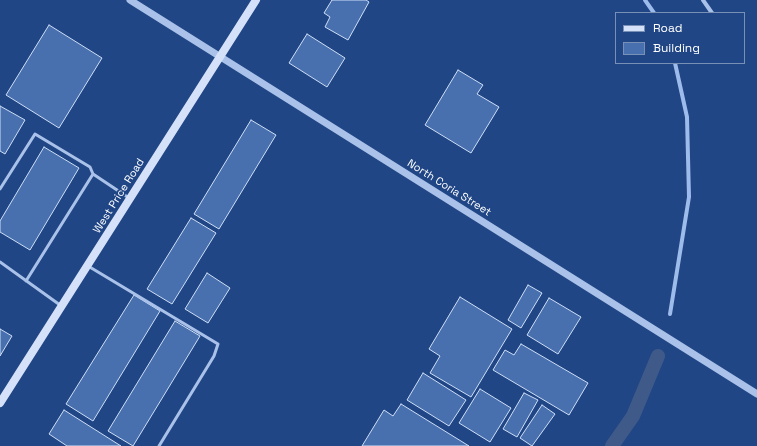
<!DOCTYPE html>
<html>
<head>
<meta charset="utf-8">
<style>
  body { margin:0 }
  #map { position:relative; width:757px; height:446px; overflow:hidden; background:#204686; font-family:"Space Grotesk",sans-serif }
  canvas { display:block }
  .legend { position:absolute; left:615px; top:12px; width:130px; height:52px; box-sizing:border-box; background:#204686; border:1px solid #7990b6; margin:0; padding:5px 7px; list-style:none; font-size:12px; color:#fff }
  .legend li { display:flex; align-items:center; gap:8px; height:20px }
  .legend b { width:20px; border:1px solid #7990b6 }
</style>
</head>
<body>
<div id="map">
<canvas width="757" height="446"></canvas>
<ul class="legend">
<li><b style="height:5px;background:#d5e1f8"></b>Road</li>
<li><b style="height:11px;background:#4970ae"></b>Building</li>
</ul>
</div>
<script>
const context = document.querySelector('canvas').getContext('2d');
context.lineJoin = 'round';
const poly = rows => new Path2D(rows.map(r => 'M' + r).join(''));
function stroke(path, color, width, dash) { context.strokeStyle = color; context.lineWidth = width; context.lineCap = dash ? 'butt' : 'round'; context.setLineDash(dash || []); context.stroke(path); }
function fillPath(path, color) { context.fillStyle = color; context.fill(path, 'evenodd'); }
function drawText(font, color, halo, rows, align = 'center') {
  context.font = font + ' "Space Grotesk",sans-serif'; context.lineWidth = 3.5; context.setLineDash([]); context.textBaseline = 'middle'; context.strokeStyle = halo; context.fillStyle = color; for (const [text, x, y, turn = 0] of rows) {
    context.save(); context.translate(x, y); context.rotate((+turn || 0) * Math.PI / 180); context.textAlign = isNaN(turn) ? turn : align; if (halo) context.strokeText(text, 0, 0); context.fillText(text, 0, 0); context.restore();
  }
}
stroke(poly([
  [645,0,654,13],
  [670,314,689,197,687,117,675,63]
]), '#9dbceb', 4);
stroke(poly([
  [612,446,633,416,658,356]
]), '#3f5a89', 14);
const building = poly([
  [332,0,366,0,369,2,348,40,325,27,330,17,324,13,332,0],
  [49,25,102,58,59,128,6,95,49,25],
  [307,34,345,58,327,87,289,63,307,34],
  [458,70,483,85,477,94,499,107,471,153,425,125,458,70],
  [0,106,25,120,5,154,0,151,0,106],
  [251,120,276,135,219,229,194,214,251,120],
  [44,147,79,168,30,250,0,232,0,221,44,147],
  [191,218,216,233,172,304,147,289,191,218],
  [207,273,230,288,208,323,185,309,207,273],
  [528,285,542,293,521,328,508,320,528,285],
  [134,295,160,311,93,421,66,404,134,295],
  [460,297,512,329,471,397,430,373,440,356,429,349,460,297],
  [549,298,581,317,558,354,527,335,549,298],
  [175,321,200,336,133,446,108,431,175,321],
  [0,329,12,336,0,356,0,329],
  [521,344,588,383,569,415,493,370,505,350,514,355,521,344],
  [423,373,466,400,449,426,407,400,423,373],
  [480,389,511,408,490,442,459,423,480,389],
  [524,393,538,400,517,437,503,429,524,393],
  [401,404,469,446,362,446,384,410,393,416,401,404],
  [542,405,555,414,532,446,520,438,542,405],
  [64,410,121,446,67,446,49,434,64,410]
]);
fillPath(building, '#4970ae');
stroke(building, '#cedef7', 1);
stroke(poly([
  [0,189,35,134,90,167,93,174],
  [0,262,60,305],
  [88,266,218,344,214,356,159,446],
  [26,281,93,174,129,198]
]), '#aac2ea', 3);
stroke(poly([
  [703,0,712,13]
]), '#aac2ea', 4);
stroke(poly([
  [130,0,757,394]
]), '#aac2ea', 7);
stroke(poly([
  [0,403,256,0]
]), '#d5e1f8', 8);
drawText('11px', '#fff', '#204686', [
  ["North Coria Street",449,188,32],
  ["West Price Road",119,196,-58]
]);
</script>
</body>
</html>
